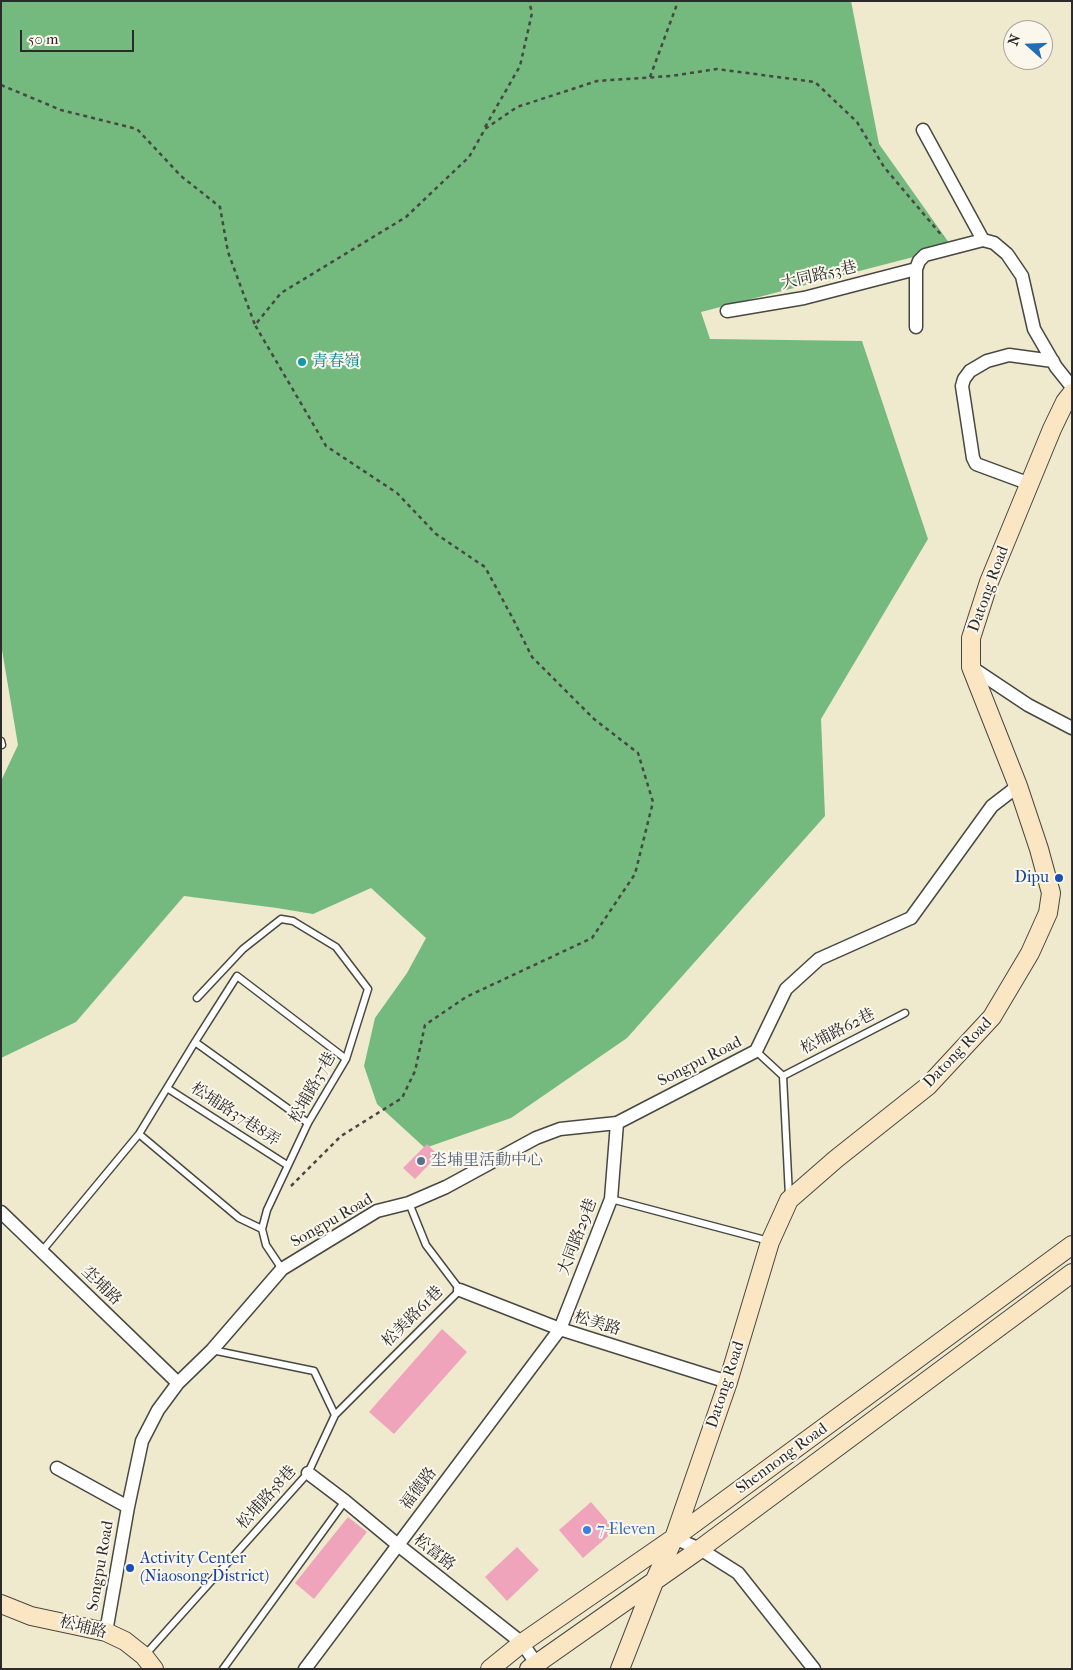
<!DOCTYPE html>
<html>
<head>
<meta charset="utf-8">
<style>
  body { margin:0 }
  #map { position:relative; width:1073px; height:1670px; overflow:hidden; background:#efe9cd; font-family:"IM FELL French Canon",serif }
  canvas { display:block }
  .frame { position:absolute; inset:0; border:2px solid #2b2b2b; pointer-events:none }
  .north { position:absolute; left:1003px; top:20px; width:50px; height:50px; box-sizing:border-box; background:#fbf7ec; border:1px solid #a8a59f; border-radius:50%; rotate:290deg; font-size:14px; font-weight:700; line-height:20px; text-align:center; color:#2b2b2b }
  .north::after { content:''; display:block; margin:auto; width:18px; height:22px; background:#1f6fb2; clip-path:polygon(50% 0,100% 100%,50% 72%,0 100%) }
  .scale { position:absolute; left:20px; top:30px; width:114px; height:22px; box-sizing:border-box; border:2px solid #2b2b2b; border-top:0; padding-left:6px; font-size:15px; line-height:18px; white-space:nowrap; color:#2b2b2b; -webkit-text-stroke:4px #fbf7ec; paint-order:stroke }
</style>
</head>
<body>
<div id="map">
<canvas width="1073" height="1670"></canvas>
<div class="frame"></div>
<div class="north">N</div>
<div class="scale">50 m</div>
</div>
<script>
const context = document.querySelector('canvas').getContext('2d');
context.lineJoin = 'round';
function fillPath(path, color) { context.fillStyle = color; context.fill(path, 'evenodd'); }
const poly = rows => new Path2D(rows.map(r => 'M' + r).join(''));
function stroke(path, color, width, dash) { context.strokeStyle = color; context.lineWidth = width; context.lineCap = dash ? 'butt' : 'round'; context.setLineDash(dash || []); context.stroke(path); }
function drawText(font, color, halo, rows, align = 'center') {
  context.font = font + ' "IM FELL French Canon","Noto Serif TC",serif'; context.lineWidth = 4; context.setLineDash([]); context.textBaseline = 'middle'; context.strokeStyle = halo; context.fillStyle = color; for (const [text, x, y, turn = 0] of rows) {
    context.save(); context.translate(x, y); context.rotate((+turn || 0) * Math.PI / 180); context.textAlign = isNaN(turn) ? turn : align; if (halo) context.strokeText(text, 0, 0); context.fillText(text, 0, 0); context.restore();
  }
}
fillPath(poly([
  [1,1,851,1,879,144,952,247,701,312,710,339,862,341,928,539,821,719,825,816,627,1038,511,1118,425,1148,377,1104,364,1066,375,1018,407,973,426,938,371,888,313,914,277,908,184,896,76,1022,1,1058,1,781,18,745,1,644]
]), '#74b97e');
fillPath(poly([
  [427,1144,438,1155,415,1179,403,1168],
  [442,1329,467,1352,394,1434,369,1412],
  [591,1502,615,1530,583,1558,559,1530],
  [348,1517,367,1532,314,1599,295,1583],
  [517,1547,539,1570,507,1601,485,1577]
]), '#efa4bc');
const lane = poly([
  [1,741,2,745],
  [197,998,243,949,281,919,293,921,336,947,368,989,346,1059,308,1123,267,1210,262,1229,266,1245,282,1269],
  [195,1042,308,1123],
  [756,1051,783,1076,789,1196],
  [783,1076,905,1013],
  [167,1088,287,1165],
  [139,1134,195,1042,237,976,346,1059],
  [611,1199,769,1241],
  [42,1251,139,1134,239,1218,262,1229],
  [212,1350,314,1371,335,1415],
  [145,1655,308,1473,335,1415,460,1290,426,1245,409,1203],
  [223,1669,345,1501]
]);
const street = poly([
  [923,130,983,240],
  [727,311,804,298,916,269],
  [916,327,916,269,919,261,925,255,983,240,994,243,1007,254,1022,276,1034,329,1056,367,1072,387],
  [1030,484,976,464,973,458,962,386,964,379,970,371,987,361,1009,355,1053,361],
  [971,667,1028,705,1072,728],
  [1,1212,178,1383],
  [460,1290,560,1329,728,1382],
  [57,1468,128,1507],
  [308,1473,345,1501,398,1545,522,1643,536,1663],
  [674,1538,700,1549,738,1573,814,1669],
  [106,1632,128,1507,142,1441,158,1410,178,1383,212,1350,282,1269,377,1211,409,1203,446,1187,536,1138,560,1129,617,1123,756,1051,786,989,819,959,911,918,992,806,1018,786],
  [305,1669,560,1329,611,1199,617,1123]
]);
const secondary = poly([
  [1,1604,31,1616,106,1632,125,1641,144,1656,154,1669],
  [490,1669,522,1643,674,1538,1072,1245],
  [529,1669,700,1549,1072,1273],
  [620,1669,654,1582,674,1538,728,1382,770,1242,789,1200,836,1159,928,1086,992,1017,1030,953,1048,913,1051,893,1039,849,1018,786,971,667,971,638,989,582,1052,429,1065,402,1072,393]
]);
stroke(lane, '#484843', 9);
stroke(street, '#484843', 15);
stroke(secondary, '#484843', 20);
stroke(poly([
  [650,77,676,7,676,1],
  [1,85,61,110,137,129,181,176,220,207,228,252,255,325],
  [485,127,520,66,532,13,529,1],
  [291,1186,341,1136,402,1098,415,1071,425,1025,466,997,592,938,635,874,653,802,638,753,594,719,532,657,512,617,485,567,436,534,397,493,326,446,255,325,281,293,406,217,469,157,485,129,517,107,597,81,671,76,717,69,815,82,857,122,884,167,943,237]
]), '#484843', 2.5, [4, 4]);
stroke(lane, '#fff', 6);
stroke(street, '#fff', 12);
stroke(secondary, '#fbe6c4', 18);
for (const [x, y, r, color] of [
  [302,362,5,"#0f9aa8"],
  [1059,878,5,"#1a4fb4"],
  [421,1161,5,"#5c6f8a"],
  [587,1530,5,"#3f7fe0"],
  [130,1568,5,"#1a4fb4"]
]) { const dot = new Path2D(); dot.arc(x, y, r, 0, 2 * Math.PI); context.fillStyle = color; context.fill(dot); stroke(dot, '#fbf7ec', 2); }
drawText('16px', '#2b2b2b', '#fbf7ec', [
  ["大同路53巷",819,276,-13],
  ["Datong Road",989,589,-70],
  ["松埔路62巷",838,1032,-27],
  ["Datong Road",958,1053,-46],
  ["Songpu Road",700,1062,-27],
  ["松埔路37巷",313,1088,-61],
  ["松埔路37巷8弄",235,1115,33],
  ["Songpu Road",332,1221,-30],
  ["大同路29巷",578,1237,-69],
  ["坔埔路",101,1286,44],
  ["松美路61巷",413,1317,-45],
  ["松美路",597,1324,17],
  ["Datong Road",726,1385,-72],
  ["Shennong Road",782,1459,-36],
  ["福德路",419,1489,-53],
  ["松埔路58巷",267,1498,-48],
  ["松富路",434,1553,38],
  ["Songpu Road",101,1566,-80],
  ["松埔路",83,1628,14]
]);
drawText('16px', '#0d838f', '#fbf7ec', [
  ["青春嶺",312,362]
], 'left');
drawText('16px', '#164399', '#fbf7ec', [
  ["Dipu",1049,878],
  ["Activity Center",140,1559,"left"],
  ["(Niaosong District)",140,1577,"left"]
], 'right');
drawText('16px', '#4e5e75', '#fbf7ec', [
  ["坔埔里活動中心",431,1161]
], 'left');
drawText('16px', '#366cbe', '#fbf7ec', [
  ["7-Eleven",597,1530]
], 'left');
</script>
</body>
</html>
